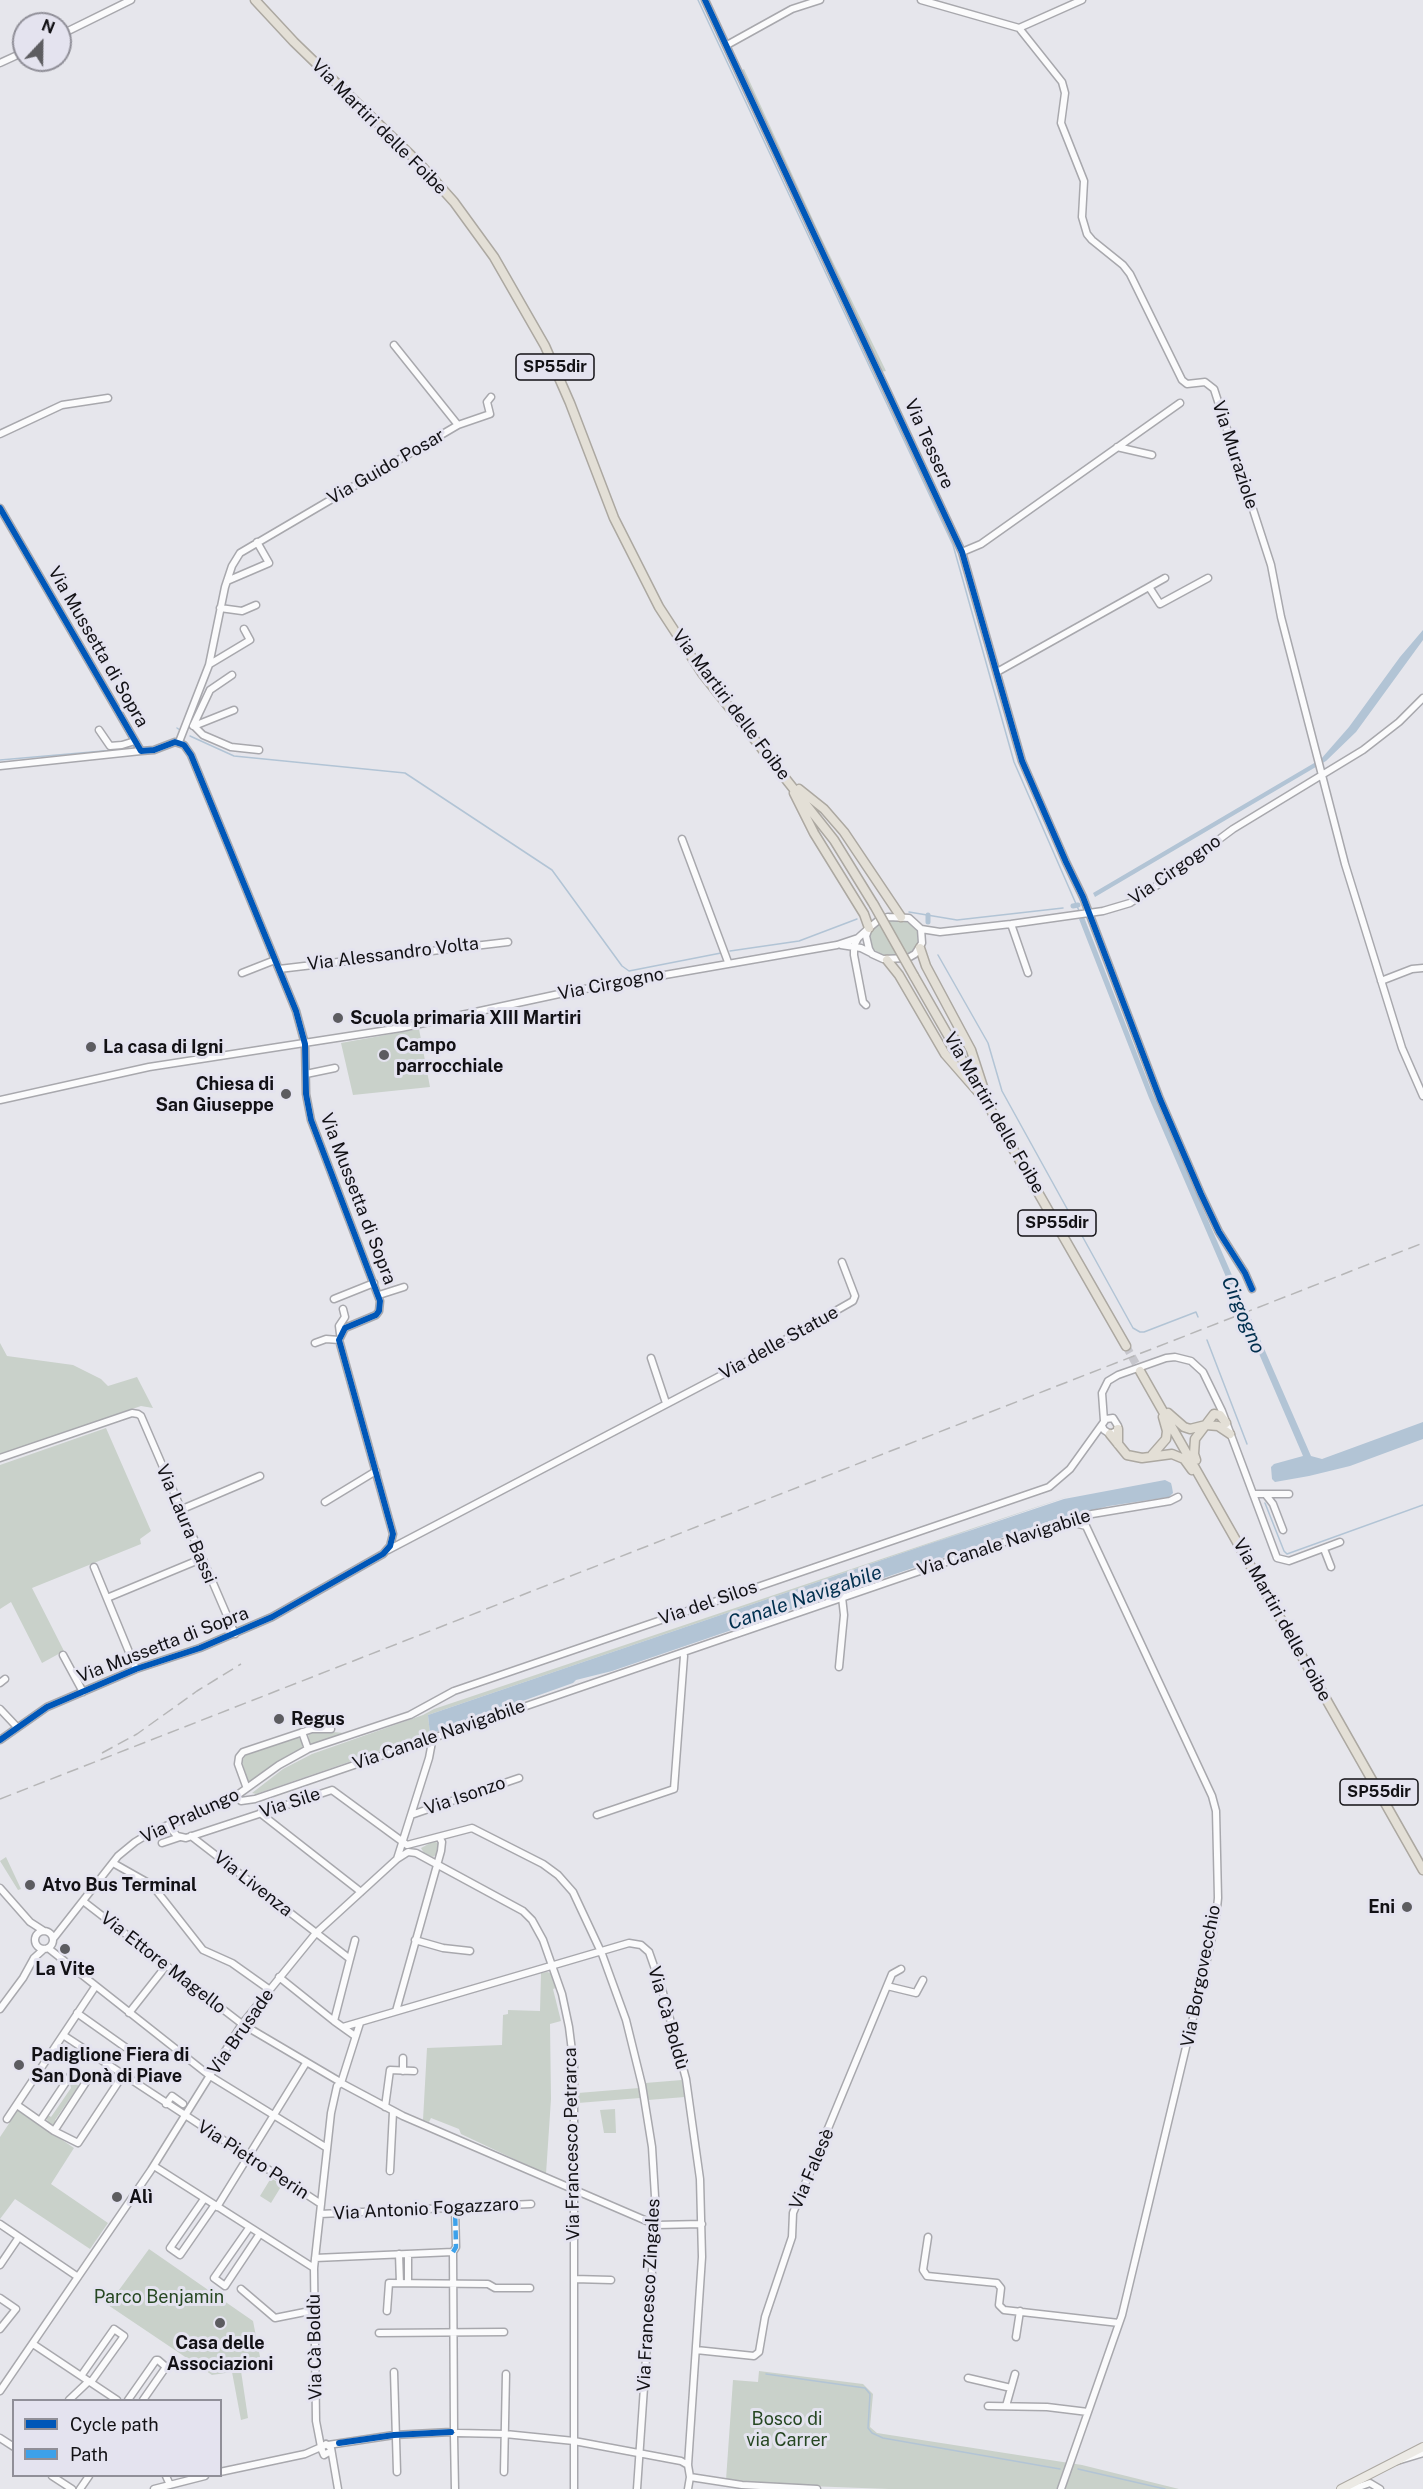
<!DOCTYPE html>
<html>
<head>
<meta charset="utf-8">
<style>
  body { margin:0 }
  #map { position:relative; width:1423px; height:2489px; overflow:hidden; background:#e6e6ec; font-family:"Public Sans",sans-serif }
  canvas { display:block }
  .legend { position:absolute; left:12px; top:2399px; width:210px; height:78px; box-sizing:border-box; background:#e4e3ef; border:2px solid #908f98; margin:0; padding:8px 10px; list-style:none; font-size:18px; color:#121115 }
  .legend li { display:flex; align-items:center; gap:12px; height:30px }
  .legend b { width:30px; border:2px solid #908f98 }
  .north { position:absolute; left:12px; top:12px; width:60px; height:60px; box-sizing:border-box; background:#e4e3ef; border:2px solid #908f98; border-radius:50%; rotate:22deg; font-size:16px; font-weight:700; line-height:24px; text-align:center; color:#121115 }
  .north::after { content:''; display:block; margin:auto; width:21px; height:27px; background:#5c5c60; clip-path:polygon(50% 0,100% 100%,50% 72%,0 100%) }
</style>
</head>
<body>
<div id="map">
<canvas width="1423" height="2489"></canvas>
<ul class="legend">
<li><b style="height:8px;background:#0057b8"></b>Cycle path</li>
<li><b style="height:8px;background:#3da1ea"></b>Path</li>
</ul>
<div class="north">N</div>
</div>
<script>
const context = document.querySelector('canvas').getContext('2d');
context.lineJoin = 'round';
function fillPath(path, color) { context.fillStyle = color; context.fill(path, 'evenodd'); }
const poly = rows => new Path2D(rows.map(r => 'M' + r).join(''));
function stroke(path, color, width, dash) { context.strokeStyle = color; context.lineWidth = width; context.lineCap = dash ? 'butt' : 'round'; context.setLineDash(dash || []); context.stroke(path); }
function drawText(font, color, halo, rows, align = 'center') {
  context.font = font + ' "Public Sans",sans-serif'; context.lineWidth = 6; context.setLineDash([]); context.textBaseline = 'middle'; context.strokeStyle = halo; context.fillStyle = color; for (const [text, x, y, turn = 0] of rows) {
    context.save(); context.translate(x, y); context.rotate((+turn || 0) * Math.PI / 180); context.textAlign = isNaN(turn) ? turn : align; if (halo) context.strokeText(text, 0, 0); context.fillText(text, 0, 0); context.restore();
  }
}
fillPath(poly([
  [744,69,820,235,886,371,881,372,740,71],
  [891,920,904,920,917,929,918,944,909,954,884,956,873,949,869,938,873,927],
  [419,1029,430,1087,353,1095,341,1043],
  [0,1343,7,1356,73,1365,101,1379,108,1386,137,1377,153,1408,141,1406,0,1454],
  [106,1428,151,1531,140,1539,141,1544,32,1588,64,1651,42,1663,11,1602,0,1609,0,1465],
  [1075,1494,428,1715,430,1734,256,1794,252,1793,283,1769,312,1754,423,1715,434,1709],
  [323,1731,344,1733,313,1744,309,1743,308,1732],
  [298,1736,303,1744,302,1748,269,1768,249,1784,242,1762,246,1754],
  [434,1841,439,1844,437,1854,433,1857,424,1853,421,1848],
  [6,1857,21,1889,18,1890,0,1861],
  [547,1972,551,1973,556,1988,553,1989,561,2021,550,2024,551,2099,546,2174,461,2134,459,2129,431,2118,429,2122,423,2120,427,2048,502,2045,503,2015,508,2014,508,2010,540,2011,541,1973],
  [682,2080,685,2097,648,2100,645,2083],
  [74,2082,79,2086,77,2092,75,2091,55,2120,56,2121,54,2124,50,2125,46,2118,48,2115,51,2117,71,2088,70,2084],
  [639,2088,640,2098,578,2103,578,2093],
  [615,2109,616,2133,604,2133,600,2110],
  [18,2110,74,2148,51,2184,108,2223,90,2249,15,2199,0,2219,0,2137],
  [271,2178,282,2185,271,2203,260,2196],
  [149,2249,253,2321,262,2367,241,2371,248,2418,241,2420,232,2372,212,2375,108,2305],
  [759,2371,863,2384,873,2394,870,2427,877,2433,1082,2465,1179,2489,889,2489,754,2484,726,2480,733,2380,758,2382]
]), '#c9d1ca');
fillPath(poly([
  [1423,630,1423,640,1356,732,1326,761,1095,897,1093,893,1321,759,1349,727,1400,657],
  [1084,917,1152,1092,1311,1456,1322,1459,1423,1422,1423,1439,1350,1466,1309,1476,1275,1482,1272,1479,1271,1467,1274,1464,1303,1456,1149,1098,1079,919],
  [1165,1480,1171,1483,1172,1487,1173,1493,1169,1497,1109,1506,1056,1519,612,1671,576,1680,573,1683,430,1734,428,1715,1075,1494,924,1546,1064,1499]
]), '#b2c4d5');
stroke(poly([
  [698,0,953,545,1014,762,1080,913],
  [177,728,180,730],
  [190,736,234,756,405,773,552,870,622,966,629,971,721,953],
  [0,760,126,749],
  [909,912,957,920,1063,908],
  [730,951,799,941,857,919],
  [938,955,988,1043,1002,1091,1133,1328,1140,1332,1144,1332,1196,1312,1198,1317],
  [1207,1340,1247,1444],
  [1265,1503,1284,1551,1287,1554,1423,1505],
  [766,2374,865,2388,870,2394,868,2428,872,2433,883,2438,1060,2469],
  [1078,2469,1165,2489]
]), '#b2c4d5', 1.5);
stroke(poly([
  [1073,906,1078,905],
  [928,915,928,922]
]), '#b2c4d5', 5);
stroke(poly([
  [1126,1346,1140,1371]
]), '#c6c6cc', 8, [8, 4]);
const minor = poly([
  [705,0,962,552,1022,761,1066,862,1083,897,1160,1099,1201,1194,1219,1232,1245,1273,1252,1289],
  [921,0,1019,28,1082,0],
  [1019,28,1062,82,1065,93,1061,123,1084,181,1082,217,1087,234,1092,240,1123,265,1130,274,1182,380,1187,384,1205,382,1214,389,1271,565,1281,617,1345,864,1402,1048,1423,1096],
  [60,35,131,0],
  [727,45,792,9,820,0],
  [0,63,24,52],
  [458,425,490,414,487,402,491,397],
  [0,434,62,405,108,398],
  [1117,447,1152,455],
  [0,508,141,751,154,750,175,742,184,745,191,755,296,1011,305,1044,306,1094,311,1120,380,1301,379,1311,376,1315,345,1328,339,1340,393,1534,390,1546,383,1554,272,1617,200,1648,136,1669,47,1707,0,1740],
  [962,552,981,544,1180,403],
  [227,581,269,563,257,542],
  [1149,587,1160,604,1208,578],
  [220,608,242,611,256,605],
  [210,664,250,640,244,629],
  [997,672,1165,578],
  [234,710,194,726,203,735,231,747,259,750],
  [193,726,210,690,232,675],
  [99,730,110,746,122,745,135,741],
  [179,742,209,665,225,587,232,566,240,553,458,425,394,345],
  [0,766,141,751],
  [682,839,728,962],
  [888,917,909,918,921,929,922,943,915,954,908,958,883,959,872,954,869,949,866,936,869,928,880,919,888,917],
  [1011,924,1028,973],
  [921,929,940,932,1011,924,1103,911,1130,903,1159,884,1233,829,1363,750,1399,722,1423,698],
  [858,938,854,946,854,955,863,1002,866,1005],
  [841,945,861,948,871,953],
  [279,969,508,942],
  [242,973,275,960],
  [1381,981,1412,969,1423,968],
  [306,1074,335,1068],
  [0,1100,149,1067,401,1028,573,991,837,945,858,938,869,928],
  [379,1295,404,1287],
  [334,1299,374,1283],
  [340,1334,339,1326,345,1317,343,1309],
  [315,1343,326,1339,339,1340],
  [651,1358,666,1403],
  [1104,1421,1102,1393,1108,1381,1118,1375,1166,1358,1175,1357,1191,1361,1203,1372,1222,1411,1277,1558,1289,1561,1340,1542],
  [0,1458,132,1413,138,1414,141,1416,235,1634],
  [1253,1494,1289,1494],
  [1266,1495,1273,1504,1283,1530],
  [325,1502,376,1471],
  [180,1510,260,1476],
  [1324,1549,1331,1567],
  [388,1550,739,1366,853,1301,855,1296,842,1262],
  [94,1567,136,1669],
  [107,1598,201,1559],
  [63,1655,83,1692],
  [839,1667,844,1615,842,1597],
  [0,1683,5,1679],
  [0,1709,17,1727],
  [302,1732,308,1749],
  [246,1786,238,1764,239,1757,243,1752,312,1729,331,1729],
  [236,1797,241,1801,255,1799,1066,1521,1092,1514,1170,1501,1178,1497],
  [260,1813,361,1892],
  [411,1815,519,1778],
  [597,1815,674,1789,684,1656],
  [168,1825,177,1836,186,1838,332,1790,407,1845,472,1828,543,1864,558,1875,573,1892,602,1954,626,2020,642,2085,652,2147,656,2213,637,2489],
  [191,1836,350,1959,334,2021,355,2036],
  [162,1843,180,1837],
  [397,1859,408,1852,416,1853,523,1911,532,1920,543,1940,562,1994,569,2027,574,2067,574,2489],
  [113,1863,152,1885,203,1950,232,1963,270,1990],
  [0,1888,30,1922,44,1931],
  [83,1901,242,2024,337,2080],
  '35 1940a9 9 0 1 1 18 0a9 9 0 1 1-18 0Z',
  [53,1939,118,1856,135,1842,153,1831,229,1801,279,1765,308,1749,410,1715,454,1691,1049,1487,1070,1469,1106,1419,1113,1418,1118,1426,1117,1431,1110,1434,1104,1430,1102,1426],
  [415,1940,443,1948,470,1951],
  [48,1948,210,2076,327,2148],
  [350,1959,355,1940],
  [279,1977,334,2021],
  [887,1986,916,1993,923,1980],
  [0,2009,23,1978,34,1958,44,1949],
  [396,2011,441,1851,442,1842,439,1837],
  [77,2013,125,2047],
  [129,2013,166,1966],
  [343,2027,629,1943,641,1945,649,1952,662,1989,686,2079,700,2179,702,2257,688,2465,690,2477,688,2489],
  [63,2035,321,2204],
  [403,2071,403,2058],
  [341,2083,403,2116,656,2225,702,2224],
  [341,2083,360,2023],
  [166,2104,172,2096,183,2104],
  [17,2105,54,2131,78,2143,123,2075],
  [385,2107,390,2070,414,2071],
  [7,2119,95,1987],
  [40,2121,72,2073,86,2082,54,2131],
  [154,2166,314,2268],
  [390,2171,393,2112],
  [204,2199,170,2248,180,2255,214,2206],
  [217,2207,306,2063],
  [320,2214,531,2204],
  [0,2224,78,2277],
  [249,2228,214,2278,225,2286,259,2235],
  [928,2237,923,2270,927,2276,997,2283,1001,2288,999,2305,1004,2310,1119,2323],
  [453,2252,456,2247,455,2207],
  [399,2254,400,2283],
  [408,2254,408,2283],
  [315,2258,453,2252,454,2429],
  [0,2265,19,2237],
  [574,2279,611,2280],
  [241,2289,275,2318,315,2310],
  [0,2298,16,2309,0,2329],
  [387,2311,389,2283,488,2284,495,2288,530,2288],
  [379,2333,504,2332],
  [1016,2337,1020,2311],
  [33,2344,117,2400],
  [696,2350,754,2356,759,2352,765,2317,792,2237,793,2213,892,1974,901,1969],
  [394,2372,397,2472],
  [81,2376,114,2329,124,2336,91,2382],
  [968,2378,1011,2388],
  [0,2391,151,2170,242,2024,316,1933,397,1859,429,1758,432,1742,431,1737],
  [69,2400,89,2381],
  [128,2400,156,2360,158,2360,166,2367,143,2400],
  [988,2406,1047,2407,1088,2412],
  [1006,2406,1015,2374],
  [458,2433,505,2434,574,2441,681,2461,688,2465],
  [454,2436,455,2489],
  [0,2438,14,2447],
  [328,2445,394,2435,451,2432],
  [321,2447,316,2421,314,2268,331,2113,337,2086,341,2083],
  [331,2451,324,2455,321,2448,326,2444,331,2448,338,2489],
  [1397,2461,1423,2453],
  [220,2472,305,2454,321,2447],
  [504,2472,506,2374],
  [52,2476,72,2489],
  [166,2476,170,2485],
  [690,2477,742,2485,817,2489],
  [80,2489,89,2476],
  [154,2489,205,2476],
  [1061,2489,1122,2315,1209,1951,1216,1918,1218,1898,1216,1811,1212,1796,1086,1526,1066,1521],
  [1353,2489,1370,2483,1380,2489]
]);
const major = poly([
  [1341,2489,1423,2447]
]);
const highway = poly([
  [255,0,294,42,418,162,454,202,494,257,545,346,570,403,614,518,659,607,702,673,834,840,874,905],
  [799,789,824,809,844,832,901,917],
  [794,793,814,833,864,914,869,928],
  [920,948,926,966,971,1050,984,1090],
  [887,960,899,975,945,1054,979,1093],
  [914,976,1126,1346],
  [1140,1371,1423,1870],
  [1168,1413,1184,1427,1190,1429,1206,1425,1218,1426,1230,1434],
  [1118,1429,1118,1444],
  [1110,1434,1127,1455,1142,1458,1172,1454,1184,1459,1192,1470],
  [1152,1455,1166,1439,1167,1431,1163,1417],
  [1196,1460,1194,1454,1195,1439,1214,1414,1220,1415,1226,1423]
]);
stroke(minor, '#a8a8ad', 9);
stroke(major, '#aca8a1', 10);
stroke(highway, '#aca8a1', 11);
stroke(minor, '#fbfbfc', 6);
stroke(major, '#eceae5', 8);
stroke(highway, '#e3dfd6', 8);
stroke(poly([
  [102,1753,137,1734,197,1691,241,1664],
  [0,1799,1423,1243]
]), '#b6b6b7', 1.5, [12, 6]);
const highwayBridge = poly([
  [874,905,914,976]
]);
stroke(highwayBridge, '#aca8a1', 11, []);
stroke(highwayBridge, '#e3dfd6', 8);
stroke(poly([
  [453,2252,456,2247,455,2207]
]), '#3da1ea', 4.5, [9, 4.5]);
stroke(poly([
  [705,0,962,552,1022,761,1066,862,1083,897,1160,1099,1201,1194,1219,1232,1245,1273,1252,1289],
  [0,508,141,751,154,750,175,742,184,745,191,755,296,1011,305,1044,306,1094,311,1120,380,1301,379,1311,376,1315,345,1328,339,1340,393,1534,390,1546,383,1554,272,1617,200,1648,136,1669,47,1707,0,1740],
  [339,2443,394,2435,451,2432]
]), '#0057b8', 6);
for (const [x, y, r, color] of [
  [338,1018,6,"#5c5c60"],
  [91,1047,6,"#5c5c60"],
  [384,1055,6,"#5c5c60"],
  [286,1094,6,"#5c5c60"],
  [279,1719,6,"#5c5c60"],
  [30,1885,6,"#5c5c60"],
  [1407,1907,6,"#5c5c60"],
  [65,1949,6,"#5c5c60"],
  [19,2065,6,"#5c5c60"],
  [117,2197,6,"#5c5c60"],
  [220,2323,6,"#5c5c60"]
]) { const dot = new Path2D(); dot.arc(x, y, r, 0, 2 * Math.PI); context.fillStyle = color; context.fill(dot); stroke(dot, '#e4e3ef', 2); }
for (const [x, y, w] of [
  [555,367,78],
  [1057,1223,78],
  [1379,1792,78]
]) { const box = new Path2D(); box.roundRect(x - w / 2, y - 13, w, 26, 4.5); context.fillStyle = '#e4e3ef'; context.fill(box); stroke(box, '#121115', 1.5); }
drawText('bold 16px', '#121115', null, [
  ["SP55dir",555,367],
  ["SP55dir",1057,1223],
  ["SP55dir",1379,1792]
]);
drawText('18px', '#121115', '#e4e3ef', [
  ["Via Martiri delle Foibe",379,127,45],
  ["Via Tessere",929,444,66],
  ["Via Muraziole",1235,455,72],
  ["Via Guido Posar",386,467,-30],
  ["Via Mussetta di Sopra",98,647,60],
  ["Via Martiri delle Foibe",731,705,53],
  ["Via Cirgogno",1175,870,-35],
  ["Via Alessandro Volta",393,954,-7],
  ["Via Cirgogno",611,984,-11],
  ["Via Martiri delle Foibe",994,1113,60],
  ["Via Mussetta di Sopra",358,1199,69],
  ["Via delle Statue",779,1343,-29],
  ["Via Laura Bassi",186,1524,67],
  ["Via Canale Navigabile",1004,1543,-18],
  ["Via del Silos",708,1603,-19],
  ["Via Martiri delle Foibe",1282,1620,61],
  ["Via Mussetta di Sopra",163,1645,-21],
  ["Via Canale Navigabile",439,1735,-19],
  ["Via Isonzo",465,1796,-19],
  ["Via Sile",290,1803,-18],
  ["Via Pralungo",190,1816,-25],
  ["Via Livenza",253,1884,38],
  ["Via Ettore Magello",163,1963,38],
  ["Via Borgovecchio",1201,1976,-79],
  ["Via Cà Boldù",668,2018,74],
  ["Via Brusade",241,2032,-55],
  ["Via Francesco Petrarca",572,2144,-91],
  ["Via Pietro Perin",253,2160,33],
  ["Via Falesè",812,2169,-67],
  ["Via Antonio Fogazzaro",426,2209,-3],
  ["Via Francesco Zingales",649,2295,-87],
  ["Via Cà Boldù",315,2347,-91]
]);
drawText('bold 18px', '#121115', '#e4e3ef', [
  ["Scuola primaria XIII Martiri",350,1018],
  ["Campo",396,1045],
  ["parrocchiale",396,1066],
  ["La casa di Igni",103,1047],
  ["Chiesa di",274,1084,"right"],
  ["San Giuseppe",274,1105,"right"],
  ["Regus",291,1719],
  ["Atvo Bus Terminal",42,1885],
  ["Eni",1395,1907,"right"],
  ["La Vite",65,1969,"center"],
  ["Padiglione Fiera di",31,2055],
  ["San Donà di Piave",31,2076],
  ["Alì",129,2197],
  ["Casa delle",220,2343,"center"],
  ["Associazioni",220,2364,"center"]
], 'left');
drawText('18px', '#264722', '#e4e3ef', [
  ["Parco Benjamin",159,2297],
  ["Bosco di",787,2419],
  ["via Carrer",787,2440]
]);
drawText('italic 20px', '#002f4e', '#e4e3ef', [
  ["Cirgogno",1243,1315,67],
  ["Canale Navigabile",805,1598,-19]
]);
</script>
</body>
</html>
